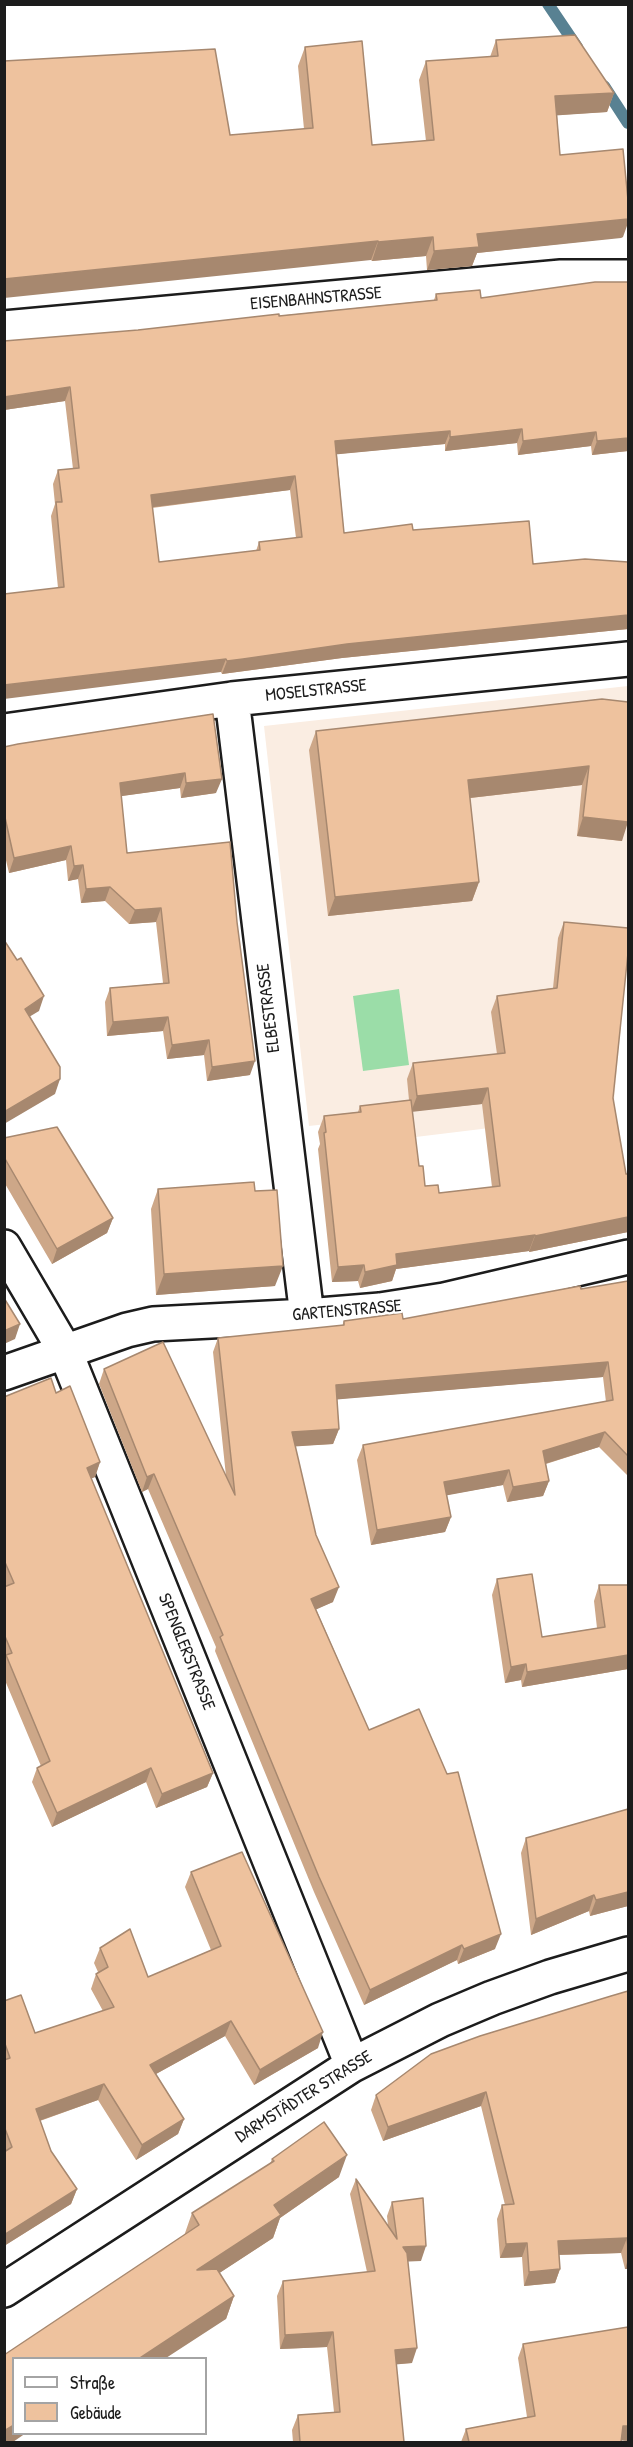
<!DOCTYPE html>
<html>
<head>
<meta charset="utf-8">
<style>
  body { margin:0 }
  #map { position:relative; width:633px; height:2447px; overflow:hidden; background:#fff; font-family:"Patrick Hand",sans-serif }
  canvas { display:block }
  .frame { position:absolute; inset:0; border:6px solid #1c1c1c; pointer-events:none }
  .legend { position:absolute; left:12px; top:2357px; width:195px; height:78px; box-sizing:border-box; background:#fff; border:2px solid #a4a4a4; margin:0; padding:8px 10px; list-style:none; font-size:18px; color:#1c1c1c }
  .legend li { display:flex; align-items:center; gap:12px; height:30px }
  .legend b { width:30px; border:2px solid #a4a4a4 }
</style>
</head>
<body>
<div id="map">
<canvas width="633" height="2447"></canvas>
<div class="frame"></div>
<ul class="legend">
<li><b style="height:8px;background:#fff"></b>Straße</li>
<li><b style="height:16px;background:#eec29e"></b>Gebäude</li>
</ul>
</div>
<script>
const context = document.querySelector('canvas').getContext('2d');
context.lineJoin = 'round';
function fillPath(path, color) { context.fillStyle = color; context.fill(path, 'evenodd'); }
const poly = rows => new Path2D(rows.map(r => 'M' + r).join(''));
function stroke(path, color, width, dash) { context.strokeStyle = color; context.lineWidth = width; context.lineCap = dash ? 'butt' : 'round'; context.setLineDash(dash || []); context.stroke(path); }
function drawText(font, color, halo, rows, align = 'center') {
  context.font = font + ' "Patrick Hand",sans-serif'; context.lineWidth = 4.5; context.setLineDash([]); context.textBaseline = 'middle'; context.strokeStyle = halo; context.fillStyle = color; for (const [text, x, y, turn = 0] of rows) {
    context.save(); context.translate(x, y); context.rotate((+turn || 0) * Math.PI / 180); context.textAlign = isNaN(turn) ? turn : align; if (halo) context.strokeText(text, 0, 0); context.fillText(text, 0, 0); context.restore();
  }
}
fillPath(poly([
  [628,686,628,945,613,1113,391,1140,389,1117,309,1126,264,726]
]), '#faede2');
fillPath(poly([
  [399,989,409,1065,363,1071,353,996]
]), '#9bdda8');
stroke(poly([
  [548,4,577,47],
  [604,86,628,123]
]), '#588192', 12);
const minor = poly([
  [4,328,561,277,628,277],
  [232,699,307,1316],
  [4,731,232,699,628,659],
  [4,1247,65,1351,352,2065],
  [4,1373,127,1330,153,1324,307,1316,380,1310,444,1300,628,1257],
  [4,2290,352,2065,440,2020,492,1998,550,1977,628,1954]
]);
stroke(minor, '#1c1c1c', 38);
stroke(minor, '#fff', 33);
fillPath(poly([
  [496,40,614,93,607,112,557,115,560,155,623,237,477,253,472,266,427,270,426,256,372,261,371,260,230,135,304,129,298,66,305,47,372,145,426,141,419,80,426,61,490,57],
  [628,282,628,451,592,455,591,446,518,455,517,443,445,451,445,444,337,454,344,533,413,530,533,564,628,562,628,629,342,658,222,674,221,672,58,588,51,516,55,504,53,484,58,470,73,469,65,401,4,410,138,330,434,300,436,294,481,298],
  [290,490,296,538,259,542,256,551,159,562,152,508],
  [602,699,622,841,577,836,582,785,470,798,479,882,472,901,328,916,309,750,316,731],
  [213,714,216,793,181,798,180,788,121,796,127,853,230,842,250,1075,207,1081,204,1055,167,1059,163,1031,107,1036,105,1002,110,988,163,983,156,922,129,924,105,901,81,903,78,879,68,881,66,860,9,873,4,852,4,747],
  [564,922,613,1098,626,1174,628,1174,628,1232,529,1252,529,1251,396,1269,392,1281,360,1288,358,1281,332,1282,318,1149,320,1144,318,1132,324,1116,358,1112,360,1106,409,1100,407,1079,413,1063,497,1054,491,1012,497,996,553,988,558,938],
  [482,1104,492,1187,439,1193,425,1186,419,1166,412,1111],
  [4,1138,113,1218,107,1233,52,1264,4,1182],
  [158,1189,255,1191,275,1286,156,1295,151,1209],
  [628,1281,628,1476,599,1447,546,1464,549,1481,543,1496,507,1502,503,1485,446,1495,451,1517,445,1532,371,1545,357,1460,363,1445,606,1402,603,1377,337,1399,339,1429,333,1444,295,1446,316,1535,333,1602,316,1609,369,1730,495,1949,458,1964,457,1960,364,2005,314,1892,215,1651,216,1647,148,1489,142,1492,99,1384,104,1369,226,1476,213,1352,218,1338,342,1326,344,1321,403,1319],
  [56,1393,100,1462,95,1477,91,1478,213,1773,207,1787,156,1808,146,1782,52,1827,32,1782,37,1768,41,1766,4,1678,4,1397],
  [497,1579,542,1637,597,1628,594,1601,599,1585,628,1669,522,1687,521,1680,505,1683,492,1595],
  [628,1809,628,1906,590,1916,589,1911,531,1935,521,1853,526,1838],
  [191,1872,318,2048,254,2085,225,2036,156,2074,184,2119,178,2134,136,2160,98,2100,40,2121,51,2151,77,2189,71,2204,4,2246,4,2001,35,2033,103,2011,91,1989,96,1974,98,1972,94,1963,100,1948,148,1977,211,1950,185,1887],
  [628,1991,628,2269,625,2269,621,2253,559,2255,560,2269,555,2283,524,2286,522,2257,500,2258,497,2219,502,2205,505,2205,481,2106,383,2141,371,2110,376,2095],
  [272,2159,339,2177,280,2218,273,2238,219,2273,234,2296,226,2319,14,2358,184,2236,192,2213,270,2164],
  [356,2179,388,2226,387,2216,392,2202,421,2261,408,2261,412,2363,396,2364,404,2442,293,2442,292,2430,298,2415,334,2412,327,2347,280,2349,277,2296,283,2281,367,2272,350,2194],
  [628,2327,628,2441,621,2440,621,2442,461,2442,466,2429,527,2417,518,2358,523,2344]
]), '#cda788');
fillPath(poly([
  [614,93,607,112,548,116,555,96],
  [628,219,628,223,623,237,621,238,477,253,472,266,427,270,434,251,477,234],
  [433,237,426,256,372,261,378,242],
  [378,241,371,260,4,298,4,279],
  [70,387,65,401,4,410,4,397],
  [522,429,517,443,445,451,450,437],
  [450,431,445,444,330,455,335,441],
  [596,432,591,446,518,455,523,441],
  [628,438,628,451,592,455,597,441],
  [295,476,290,490,146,508,151,495],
  [628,615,628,629,342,658,222,674,227,661,347,644],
  [226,659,221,672,4,699,4,685],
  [589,766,582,785,461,799,468,780],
  [185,773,180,788,115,797,120,783],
  [222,779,216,793,181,798,186,783],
  [583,817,628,822,622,841,577,836],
  [71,846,66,860,9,873,14,858],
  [83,865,78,879,68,881,74,866],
  [479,882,472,901,328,916,335,897],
  [110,887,105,901,81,903,86,889],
  [161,908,156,922,129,924,135,910],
  [44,996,39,1011,19,1023,25,1009],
  [168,1017,163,1031,107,1036,113,1022],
  [209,1040,204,1055,167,1059,172,1045],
  [255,1061,250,1075,207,1081,212,1067],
  [60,1079,55,1094,4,1124,4,1112],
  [488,1088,482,1104,411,1112,417,1096],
  [628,1217,628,1232,529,1252,535,1236],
  [113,1218,107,1233,52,1264,57,1249],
  [535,1235,529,1251,396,1269,392,1281,360,1288,365,1272,396,1254],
  [364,1265,358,1281,332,1282,338,1267],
  [283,1266,275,1286,156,1295,164,1274],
  [20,1324,15,1339,4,1344,4,1331],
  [608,1362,603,1377,331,1400,336,1385],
  [339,1429,333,1444,287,1447,292,1432],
  [605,1432,599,1447,538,1466,543,1451],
  [100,1462,95,1477,82,1483,87,1468],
  [509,1470,503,1485,438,1497,444,1482],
  [154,1474,148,1489,142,1492,147,1477],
  [549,1481,543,1496,507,1502,513,1487],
  [451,1517,445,1532,371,1545,377,1530],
  [339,1587,333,1602,306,1614,311,1599],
  [628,1655,628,1669,522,1687,527,1672],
  [526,1664,521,1680,505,1683,511,1667],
  [151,1768,146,1782,52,1827,57,1813],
  [213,1773,207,1787,156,1808,162,1794],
  [628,1892,628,1906,590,1916,596,1900],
  [594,1895,589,1911,531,1935,536,1919],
  [501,1934,495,1949,458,1964,464,1949],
  [462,1945,457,1960,364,2005,370,1990],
  [231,2021,225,2036,145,2080,150,2065],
  [323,2032,318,2048,254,2085,260,2070],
  [104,2084,98,2100,30,2124,36,2109],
  [486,2092,481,2106,383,2141,388,2127],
  [184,2119,178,2134,136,2160,142,2145],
  [347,2155,339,2177,280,2218,273,2238,189,2293,197,2270,274,2205],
  [77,2189,71,2204,4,2246,4,2235],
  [627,2238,621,2253,552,2255,558,2241],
  [527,2243,522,2257,500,2258,506,2244],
  [426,2246,421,2261,397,2262,403,2247],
  [628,2259,628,2269,625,2269],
  [560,2269,555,2283,524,2286,529,2272],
  [234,2296,226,2319,166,2358,140,2358],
  [333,2332,327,2347,280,2349,285,2335],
  [417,2348,412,2363,390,2365,395,2350],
  [14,2425,14,2433,26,2433,13,2442,4,2442,4,2431],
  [623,2426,628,2426,628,2441,617,2440]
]), '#a7886f');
const building = poly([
  [575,35,614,93,555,96,560,155,623,149,628,200,628,219,477,234,479,247,434,251,433,237,378,242,378,241,4,279,4,61,215,49,230,135,313,128,305,47,362,41,372,145,434,140,426,61,498,56,496,40,575,35],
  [595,282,628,282,628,438,597,441,596,432,523,441,522,429,450,437,450,431,335,441,344,533,412,524,413,530,529,521,533,564,585,559,628,562,628,615,347,644,243,659,227,661,226,659,4,685,4,594,64,587,56,502,62,502,58,470,79,468,70,387,4,397,4,341,138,330,279,314,279,316,437,300,436,294,480,290,481,298,595,282],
  [295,476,302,537,259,542,260,550,159,562,151,495,295,476],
  [602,699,628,702,628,822,583,817,589,766,468,780,479,882,335,897,316,731,602,699],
  [213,714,222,779,186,783,185,773,120,783,127,853,230,842,237,922,255,1061,212,1067,209,1040,172,1045,168,1017,113,1022,110,988,169,983,161,908,135,910,110,887,86,889,83,865,74,866,71,846,14,858,4,813,4,747,18,744,213,714],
  [564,922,628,928,628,953,613,1098,626,1174,628,1174,628,1217,535,1236,535,1235,396,1254,397,1265,365,1272,364,1265,338,1267,324,1133,326,1132,324,1116,361,1112,360,1106,411,1100,419,1166,423,1166,425,1186,438,1185,439,1193,500,1186,488,1088,417,1096,413,1063,505,1053,497,996,557,988,564,922],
  [4,940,17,960,21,958,44,996,25,1009,60,1067,60,1079,4,1112,4,940],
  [57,1127,113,1218,57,1249,4,1157,4,1138,57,1127],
  [254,1182,255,1191,277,1190,283,1266,164,1274,158,1189,254,1182],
  [628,1281,628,1456,605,1432,543,1451,549,1481,513,1487,509,1470,444,1482,451,1517,377,1530,363,1445,613,1400,608,1362,336,1385,339,1429,292,1432,316,1535,339,1587,311,1599,369,1730,419,1709,447,1774,458,1772,501,1934,464,1949,462,1945,370,1990,319,1877,220,1637,223,1635,154,1474,147,1477,104,1369,163,1342,235,1495,218,1338,344,1325,344,1321,402,1313,403,1319,580,1286,581,1289,628,1281],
  [4,1298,20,1324,4,1331,4,1298],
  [51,1378,56,1393,70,1386,100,1462,87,1468,213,1773,162,1794,151,1768,57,1813,37,1768,50,1761,6,1655,12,1653,4,1634,4,1587,14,1583,4,1560,4,1397,51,1378],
  [532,1574,542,1637,605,1627,599,1585,628,1585,628,1655,527,1672,526,1664,511,1667,497,1579,532,1574],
  [628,1809,628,1892,596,1900,594,1895,536,1919,526,1838,628,1809],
  [242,1852,323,2032,260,2070,231,2021,150,2065,184,2119,142,2145,104,2084,36,2109,51,2151,77,2189,4,2235,4,2152,12,2147,4,2126,4,2060,10,2058,4,2041,4,2001,21,1995,35,2033,114,2007,96,1974,108,1967,100,1948,130,1929,148,1977,221,1946,191,1872,242,1852],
  [628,1991,628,2247,627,2238,558,2241,560,2269,529,2272,527,2243,506,2244,502,2205,514,2204,486,2092,388,2127,376,2095,431,2054,480,2036,611,1996,628,1991],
  [324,2122,347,2155,274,2205,281,2215,197,2270,217,2269,234,2296,140,2358,14,2358,14,2425,4,2431,4,2355,199,2225,192,2213,274,2161,272,2159,324,2122],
  [356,2179,397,2239,392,2202,423,2198,426,2246,403,2247,407,2253,417,2348,395,2350,404,2442,300,2442,298,2415,340,2412,333,2332,285,2335,283,2281,375,2271,356,2179],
  [628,2327,628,2426,623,2426,621,2442,469,2442,466,2429,535,2416,523,2344,628,2327]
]);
fillPath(building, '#eec29e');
stroke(building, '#a7886f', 1.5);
drawText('18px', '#1c1c1c', '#fff', [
  ["EISENBAHNSTRASSE",316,299,-5],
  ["MOSELSTRASSE",316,691,-6],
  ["ELBESTRASSE",269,1008,-97],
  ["GARTENSTRASSE",347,1311,-5],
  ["SPENGLERSTRASSE",186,1652,68],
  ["DARMSTÄDTER STRASSE",304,2097,-32]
]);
</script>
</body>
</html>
